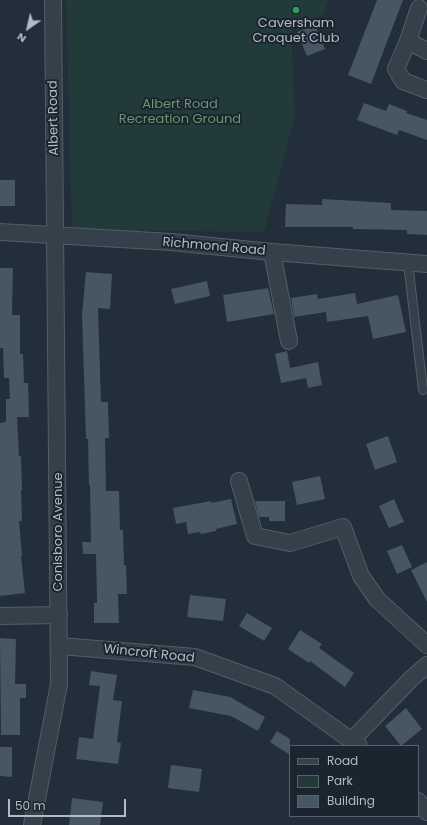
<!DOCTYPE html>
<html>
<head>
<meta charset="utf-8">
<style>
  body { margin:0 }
  #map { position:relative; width:427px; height:825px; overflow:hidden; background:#222e3a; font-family:Poppins,sans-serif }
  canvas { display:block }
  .legend { position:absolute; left:289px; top:745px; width:130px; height:72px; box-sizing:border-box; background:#1b252f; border:1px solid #57616b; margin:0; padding:5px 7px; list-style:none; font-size:12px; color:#b0bbc6 }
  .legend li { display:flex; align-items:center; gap:8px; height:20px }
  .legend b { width:20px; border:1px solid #57616b }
  .north { position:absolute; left:8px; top:8px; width:40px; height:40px; -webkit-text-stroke:3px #1b252f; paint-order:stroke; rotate:214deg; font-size:11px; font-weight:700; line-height:16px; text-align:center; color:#b0bbc6 }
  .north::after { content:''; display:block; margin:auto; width:14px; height:18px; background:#b0bbc6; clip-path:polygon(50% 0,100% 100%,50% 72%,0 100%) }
  .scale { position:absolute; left:8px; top:799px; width:118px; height:18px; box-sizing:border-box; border:2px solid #b0bbc6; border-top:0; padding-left:5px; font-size:12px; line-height:14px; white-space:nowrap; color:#b0bbc6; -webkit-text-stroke:3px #1b252f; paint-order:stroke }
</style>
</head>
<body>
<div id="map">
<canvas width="427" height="825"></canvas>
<ul class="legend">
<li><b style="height:5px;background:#35404a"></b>Road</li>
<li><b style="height:11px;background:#233a3b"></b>Park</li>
<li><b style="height:11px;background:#475663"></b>Building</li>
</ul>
<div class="north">N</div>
<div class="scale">50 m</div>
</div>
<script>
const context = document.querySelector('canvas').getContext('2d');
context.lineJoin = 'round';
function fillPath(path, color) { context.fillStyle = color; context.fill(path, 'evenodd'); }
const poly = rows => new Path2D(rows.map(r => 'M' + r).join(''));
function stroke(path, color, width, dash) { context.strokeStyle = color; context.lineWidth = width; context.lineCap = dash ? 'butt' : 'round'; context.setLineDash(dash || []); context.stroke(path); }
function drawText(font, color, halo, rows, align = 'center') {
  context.font = font + ' Poppins,sans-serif'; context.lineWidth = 4; context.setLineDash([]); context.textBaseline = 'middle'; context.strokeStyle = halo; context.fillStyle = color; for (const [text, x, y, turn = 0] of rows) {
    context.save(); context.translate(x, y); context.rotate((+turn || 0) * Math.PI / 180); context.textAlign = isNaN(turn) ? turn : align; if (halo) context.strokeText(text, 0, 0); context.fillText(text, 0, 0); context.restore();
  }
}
fillPath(poly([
  [66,0,328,0,323,15,291,31,295,116,264,232,72,230]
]), '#233a3b');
fillPath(poly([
  [377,0,403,0,371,84,348,75],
  [315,25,325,49,307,56,297,32],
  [364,103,386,111,389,104,407,111,406,113,427,120,427,140,399,130,397,135,357,120],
  [0,180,15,180,15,206,0,206],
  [322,199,391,203,391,210,427,211,427,235,407,234,407,230,353,229,353,227,285,227,286,204,322,205],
  [0,268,13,268,12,315,20,315,20,354,23,354,24,383,28,383,29,417,17,417,19,456,21,456,22,490,21,490,22,521,19,521,22,556,21,556,25,593,0,596,0,423,6,422,6,399,10,399,9,378,4,378,3,348,0,348],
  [86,272,112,274,110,309,98,308,101,402,108,402,109,438,105,438,106,491,119,491,120,530,123,530,124,565,126,565,127,594,118,594,119,623,94,623,94,603,97,603,96,554,83,554,82,542,91,542,90,485,89,485,88,439,86,439,82,315],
  [207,281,210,296,175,304,171,289],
  [268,288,274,314,227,322,223,295],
  [355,293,357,304,398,295,406,332,373,339,368,316,327,322,326,312,294,317,291,298,317,294,318,299],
  [287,351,290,368,318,362,322,385,308,388,306,378,281,383,275,354],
  [388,436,397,462,375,470,366,444],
  [320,476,325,499,297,505,292,482],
  [231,499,237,524,216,529,216,531,201,534,200,532,188,534,186,522,176,524,173,508,211,501,211,503],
  [394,499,404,522,389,528,379,506],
  [255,501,285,501,285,521,269,521,269,517,259,517],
  [402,545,412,567,397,574,387,551],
  [427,562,427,602,411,570],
  [190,595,226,599,223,621,187,617],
  [247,613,272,628,264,641,239,626],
  [300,630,322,644,319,648,354,673,345,687,310,661,309,663,288,649],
  [0,638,16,639,15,684,26,684,26,698,20,698,20,735,1,735],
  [91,671,117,675,113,700,122,701,117,742,121,743,118,764,76,759,79,737,93,739,100,686,89,685],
  [193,690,230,697,265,717,258,731,231,716,189,708],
  [406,708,422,729,401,746,385,726],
  [277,731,290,739,290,755,270,742],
  [0,747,12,747,12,777,0,776],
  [171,765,202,769,199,792,168,788],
  [72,798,103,802,100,825,69,825]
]), '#475663');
const lane = poly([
  [408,263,423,390]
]);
const street = poly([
  [408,41,419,8],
  [427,51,408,41,396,69,403,81,427,90],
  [0,232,171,242,272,252,427,264],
  [272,252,289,341],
  [239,481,255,536,290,543,343,527,361,576,377,599,427,645],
  [0,616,59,615],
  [60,646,195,657,275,686,359,746],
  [352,740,411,679,427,665],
  [418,801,427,812],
  [32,825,59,684,53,0]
]);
stroke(lane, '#535e68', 10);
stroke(street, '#535e68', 18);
stroke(lane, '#35404a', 8);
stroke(street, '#35404a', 16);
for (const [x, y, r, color] of [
  [296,10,4,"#2e9e5b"]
]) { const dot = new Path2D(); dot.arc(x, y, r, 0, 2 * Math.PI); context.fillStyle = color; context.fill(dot); stroke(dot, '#1b252f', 1.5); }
drawText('13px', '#b0bbc6', '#1b252f', [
  ["Caversham",296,24],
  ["Croquet Club",296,39]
]);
drawText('13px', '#67976d', '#1b252f', [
  ["Albert Road",180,105],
  ["Recreation Ground",180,120]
]);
drawText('13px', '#b0bbc6', '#1b252f', [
  ["Albert Road",54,118,-91],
  ["Richmond Road",214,247,5],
  ["Conisboro Avenue",59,532,-90],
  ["Wincroft Road",149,654,6]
]);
</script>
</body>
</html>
